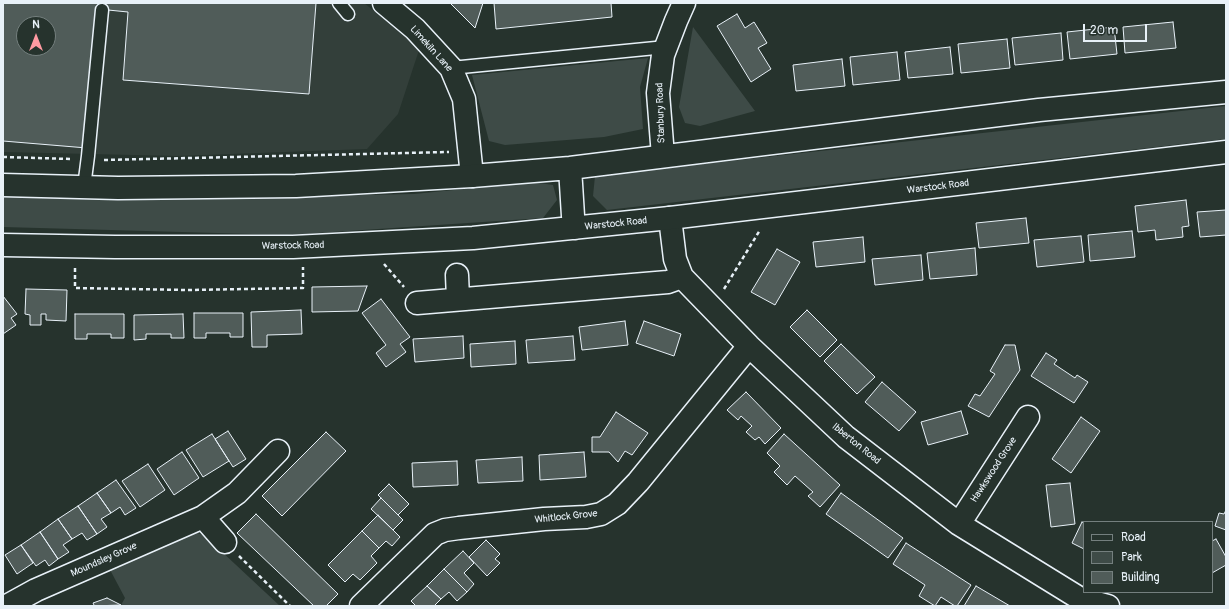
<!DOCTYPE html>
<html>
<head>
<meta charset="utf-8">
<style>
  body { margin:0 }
  #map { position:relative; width:1229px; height:609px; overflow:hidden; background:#26332d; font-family:Pangolin,sans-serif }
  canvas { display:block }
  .frame { position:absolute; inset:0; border:4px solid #e8f1f8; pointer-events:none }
  .legend { position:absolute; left:1083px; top:521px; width:130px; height:72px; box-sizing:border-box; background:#26332d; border:1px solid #747f7e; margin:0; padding:5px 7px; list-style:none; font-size:12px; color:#e8f1f8 }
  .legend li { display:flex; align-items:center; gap:8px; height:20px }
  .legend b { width:20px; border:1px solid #747f7e }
  .north { position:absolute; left:16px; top:16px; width:40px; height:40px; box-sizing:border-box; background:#26332d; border:1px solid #747f7e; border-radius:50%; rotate:0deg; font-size:11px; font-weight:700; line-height:16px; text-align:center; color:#e8f1f8 }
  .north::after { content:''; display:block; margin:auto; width:14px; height:18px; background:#ff9aa2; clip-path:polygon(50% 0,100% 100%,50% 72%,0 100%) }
  .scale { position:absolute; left:1083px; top:24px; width:64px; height:18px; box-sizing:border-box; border:2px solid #e8f1f8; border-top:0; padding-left:5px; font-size:12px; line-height:14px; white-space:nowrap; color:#e8f1f8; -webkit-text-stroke:3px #26332d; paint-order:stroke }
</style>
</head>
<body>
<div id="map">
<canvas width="1229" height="609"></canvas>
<div class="frame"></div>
<ul class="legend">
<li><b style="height:5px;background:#26332d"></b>Road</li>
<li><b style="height:11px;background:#3e4b47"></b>Park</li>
<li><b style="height:11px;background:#505c59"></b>Building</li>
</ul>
<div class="north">N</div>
<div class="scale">20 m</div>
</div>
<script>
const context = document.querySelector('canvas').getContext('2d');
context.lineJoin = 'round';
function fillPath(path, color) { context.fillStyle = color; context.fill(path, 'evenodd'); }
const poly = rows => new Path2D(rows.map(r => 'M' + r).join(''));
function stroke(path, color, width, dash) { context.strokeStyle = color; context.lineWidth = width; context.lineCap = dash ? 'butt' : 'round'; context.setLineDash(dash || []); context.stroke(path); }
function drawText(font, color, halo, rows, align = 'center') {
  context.font = font + ' Pangolin,sans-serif'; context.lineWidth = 3; context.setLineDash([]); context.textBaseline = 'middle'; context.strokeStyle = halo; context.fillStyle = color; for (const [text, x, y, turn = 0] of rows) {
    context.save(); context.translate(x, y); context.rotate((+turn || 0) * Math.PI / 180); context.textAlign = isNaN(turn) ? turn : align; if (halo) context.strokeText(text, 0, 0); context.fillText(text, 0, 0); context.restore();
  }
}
fillPath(poly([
  [3,3,364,3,420,47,398,114,367,149,177,156,3,152],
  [24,24,48,24,48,48,24,48]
]), '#333f3a');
fillPath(poly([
  [693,27,755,111,700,126,685,123,679,107],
  [648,58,640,87,643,129,604,137,505,145,489,141,472,75],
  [1226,106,1226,139,607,210,593,196,595,176],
  [533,182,553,185,557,200,543,218,288,235,3,227,3,191,204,198,414,194],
  [195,532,205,536,280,606,121,605,125,598,108,566]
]), '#3e4b47');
const building = poly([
  [3,3,316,3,309,94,123,80,128,12,98,9,87,148,3,141,3,3],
  [24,24,48,24,48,48,24,48,24,24],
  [450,3,483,3,475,28,450,3],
  [494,3,611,3,612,17,496,29,494,3],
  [737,14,745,28,754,22,767,43,758,48,771,69,751,82,717,26,737,14],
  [1173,22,1176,48,1125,53,1123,27,1173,22],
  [1114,27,1117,54,1070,59,1067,32,1114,27],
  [1061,33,1063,60,1015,65,1012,38,1061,33],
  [1007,39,1010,68,961,73,958,44,1007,39],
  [950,47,953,74,908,78,905,52,950,47],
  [897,52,900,80,853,85,850,57,897,52],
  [842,59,845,86,796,91,793,65,842,59],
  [1186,200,1189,226,1182,227,1183,237,1156,240,1155,230,1138,232,1135,206,1186,200],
  [1226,210,1226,235,1200,237,1197,212,1226,210],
  [1026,218,1029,243,979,248,976,223,1026,218],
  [1132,231,1135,257,1090,261,1088,235,1132,231],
  [1081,236,1084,262,1037,267,1034,240,1081,236],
  [863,237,865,262,816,267,813,242,863,237],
  [975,248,977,275,930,279,927,253,975,248],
  [777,249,800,262,775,305,751,292,777,249],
  [921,255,923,280,875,285,872,259,921,255],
  [367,286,358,311,312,312,312,287,367,286],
  [26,289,67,290,66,321,46,320,46,314,41,314,41,325,30,325,30,315,25,314,26,289],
  [3,296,17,314,11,318,16,325,3,334,3,296],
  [381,299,410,337,400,344,406,352,386,367,376,353,386,345,362,313,381,299],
  [301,310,302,334,267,335,267,347,252,347,251,312,301,310],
  [807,310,837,340,820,357,790,327,807,310],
  [194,313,243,313,243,337,230,337,230,333,206,333,206,338,194,338,194,313],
  [75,314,124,314,124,338,111,338,111,334,87,334,87,339,75,339,75,314],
  [183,314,184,338,171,338,171,334,146,334,146,339,134,340,134,315,183,314],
  [625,321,628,345,582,350,579,327,625,321],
  [644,321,681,334,674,356,636,343,644,321],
  [463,336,464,358,415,362,413,339,463,336],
  [573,336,575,360,528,363,526,340,573,336],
  [515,341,516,364,471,367,470,344,515,341],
  [841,344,875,377,857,394,824,361,841,344],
  [1005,345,1015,345,1020,370,989,417,968,406,975,394,980,396,995,374,990,371,1005,345],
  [1046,353,1057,360,1054,364,1075,378,1077,375,1088,382,1074,403,1031,376,1046,353],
  [882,382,916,412,899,431,865,402,882,382],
  [746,392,781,428,765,444,759,437,755,440,746,432,752,426,741,416,738,420,727,410,746,392],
  [961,411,968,434,928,445,921,422,961,411],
  [616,412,648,433,632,455,625,451,618,462,609,452,592,452,592,437,600,437,616,412],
  [1081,417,1100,431,1071,473,1052,459,1081,417],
  [228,431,246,459,233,467,215,439,228,431],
  [326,432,346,451,282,516,262,496,326,432],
  [212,434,229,461,203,477,186,450,212,434],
  [784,434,840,485,820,507,808,496,813,492,795,476,787,485,774,472,780,466,767,453,784,434],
  [182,452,199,478,174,495,157,469,182,452],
  [584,452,586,477,540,480,539,455,584,452],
  [522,457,523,481,478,483,476,460,522,457],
  [457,461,458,485,413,487,412,463,457,461],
  [148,464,165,490,140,507,122,481,148,464],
  [116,480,136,508,125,515,120,507,111,513,97,493,116,480],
  [1070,483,1075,524,1051,527,1046,485,1070,483],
  [389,484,409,504,398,515,378,495,389,484],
  [97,493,111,513,101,519,107,527,97,534,78,506,97,493],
  [841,493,903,538,888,558,826,514,841,493],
  [381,498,403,520,393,530,371,509,381,498],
  [78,506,97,534,87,540,82,533,72,539,58,519,78,506],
  [1226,510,1226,530,1215,526,1219,513,1224,514,1226,510],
  [256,514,338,594,326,606,314,606,237,533,256,514],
  [378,515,400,537,392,546,386,541,379,548,362,531,378,515],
  [58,519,72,539,63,545,69,552,58,559,40,532,58,519],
  [1082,522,1084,523,1084,549,1072,543,1082,522],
  [362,531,379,548,371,556,377,563,360,580,353,574,345,582,328,565,362,531],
  [40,532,58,559,49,566,45,560,36,566,21,545,40,532],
  [1216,539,1226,557,1226,565,1212,573,1212,541,1216,539],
  [486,540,500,554,495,559,500,563,487,576,469,557,486,540],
  [906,543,971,585,957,606,955,606,941,597,935,606,919,596,925,585,893,564,906,543],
  [21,545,33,563,17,574,5,555,21,545],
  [463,551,474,563,464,573,474,584,467,592,444,569,463,551],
  [444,569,467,592,457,601,449,592,441,599,427,586,444,569],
  [427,586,441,599,434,606,416,606,411,601,427,586],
  [976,586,1010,606,964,606,976,586],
  [107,598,121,605,93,606,94,605,93,603,107,598]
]);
fillPath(building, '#505c59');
stroke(building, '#e8f1f8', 1);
const lane = poly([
  [339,3,348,14],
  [451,68,666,47],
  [84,187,88,156,102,10]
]);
const street = poly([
  [384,3,415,29,451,68,464,99,472,176],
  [663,156,658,93,663,55,676,21,684,3],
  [670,218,675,259,682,277,749,346,846,437,959,524,1079,598,1108,606],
  [457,275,458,299],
  [417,303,668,282,682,277],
  [203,517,225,542],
  [959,524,1028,417],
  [7,606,36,590,203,517,237,493,278,451],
  [361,606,435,534,445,530,459,528,544,519,586,517,601,514,617,504,638,482,749,346]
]);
const secondary = poly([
  [570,168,573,216,575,228],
  [3,185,118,188,296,186,472,176,570,168,1039,110,1226,92],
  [3,245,115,247,293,247,473,238,670,218,1226,152]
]);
stroke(lane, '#e8f1f8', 15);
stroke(street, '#e8f1f8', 25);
stroke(secondary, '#e8f1f8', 25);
stroke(poly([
  [3,157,71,159],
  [104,160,449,152],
  [384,264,404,287],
  [75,268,75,288,188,290,303,288,303,267],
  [724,289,760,230],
  [239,556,290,606]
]), '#e8f1f8', 2.5, [4, 3]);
stroke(lane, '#26332d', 12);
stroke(street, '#26332d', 22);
stroke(secondary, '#26332d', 22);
drawText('10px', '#e8f1f8', '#26332d', [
  ["Limekiln Lane",431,49,48],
  ["Stanbury Road",661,113,-92],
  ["Warstock Road",938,187,-7],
  ["Warstock Road",616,224,-6],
  ["Warstock Road",293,246,-1],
  ["Ibberton Road",856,444,39],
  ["Hawkswood Grove",994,470,-57],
  ["Whitlock Grove",566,517,-6],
  ["Moundsley Grove",104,560,-24]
]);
</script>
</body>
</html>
